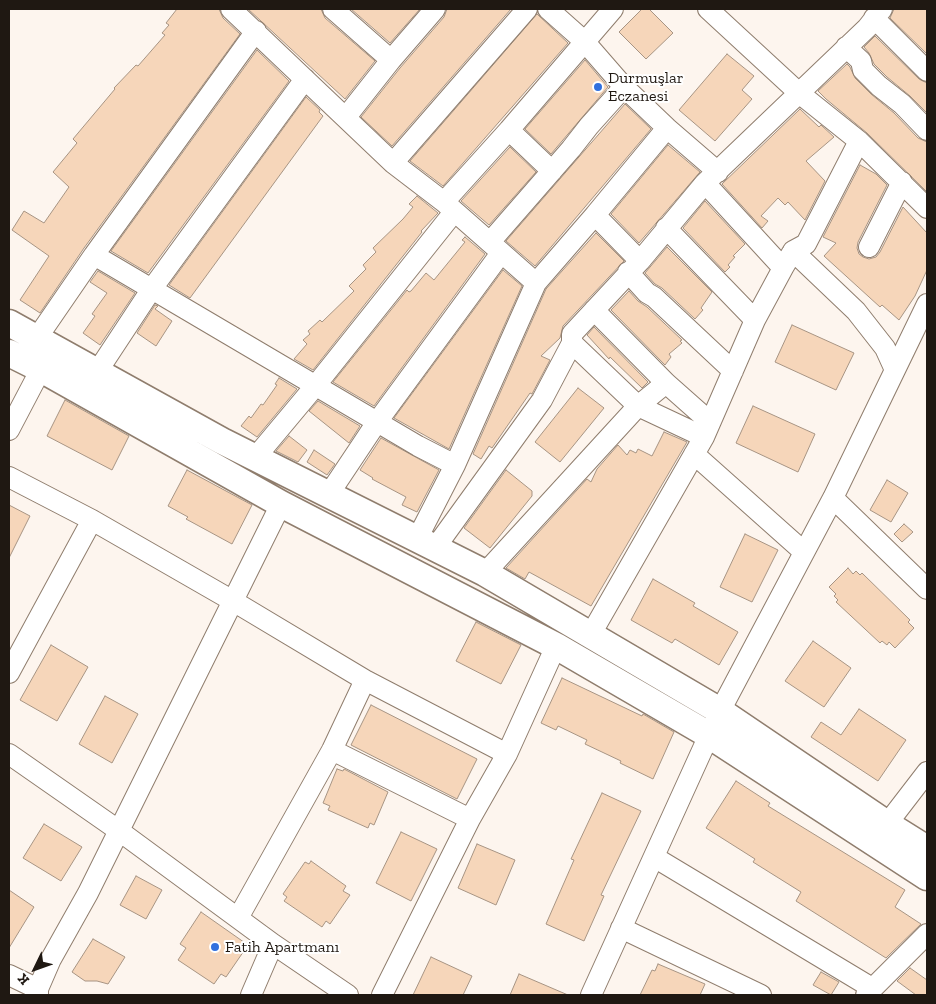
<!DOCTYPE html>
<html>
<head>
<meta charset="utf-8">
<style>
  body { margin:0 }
  #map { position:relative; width:936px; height:1004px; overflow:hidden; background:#fdf5ee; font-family:"Zilla Slab",serif }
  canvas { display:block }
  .frame { position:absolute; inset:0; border:10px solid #1f1812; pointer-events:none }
  .north { position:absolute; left:10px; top:944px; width:50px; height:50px; -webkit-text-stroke:4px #fff; paint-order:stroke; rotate:228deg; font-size:14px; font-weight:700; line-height:20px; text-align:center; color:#1f1812 }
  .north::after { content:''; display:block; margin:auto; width:18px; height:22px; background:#1f1812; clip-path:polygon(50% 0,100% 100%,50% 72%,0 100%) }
</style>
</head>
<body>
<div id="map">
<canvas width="936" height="1004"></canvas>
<div class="frame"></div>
<div class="north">K</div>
</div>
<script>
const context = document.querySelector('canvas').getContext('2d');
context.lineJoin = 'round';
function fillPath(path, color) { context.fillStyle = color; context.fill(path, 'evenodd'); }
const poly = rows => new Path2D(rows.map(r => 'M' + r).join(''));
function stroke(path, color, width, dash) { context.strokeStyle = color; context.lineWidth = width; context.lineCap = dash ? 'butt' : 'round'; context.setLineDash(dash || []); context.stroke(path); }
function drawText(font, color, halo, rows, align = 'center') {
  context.font = font + ' "Zilla Slab",serif'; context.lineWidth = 4; context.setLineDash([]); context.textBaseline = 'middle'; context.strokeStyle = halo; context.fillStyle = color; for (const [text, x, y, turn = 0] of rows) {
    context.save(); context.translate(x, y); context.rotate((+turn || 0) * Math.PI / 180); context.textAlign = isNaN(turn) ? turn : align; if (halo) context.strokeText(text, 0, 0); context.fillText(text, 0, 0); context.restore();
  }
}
const building = poly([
  [177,9,219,9,223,18,240,34,84,248,40,313,20,300,49,256,12,230,24,211,44,223,69,187,53,172,77,143,73,139,115,89,114,88,136,65,138,66,165,35,162,33,169,25,166,23,177,9],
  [248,9,321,9,325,18,375,61,345,99,248,9],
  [351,9,420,9,390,43,351,9],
  [447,9,511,9,392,146,361,117,400,68,444,17,447,9],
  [642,9,649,9,673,33,646,59,619,32,642,9],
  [894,9,927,9,927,54,890,18,894,9],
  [537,14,568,43,443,186,410,161,537,14],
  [875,36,919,79,927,83,927,113,910,96,887,77,874,64,869,53,864,47,875,36],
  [257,50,289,81,148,273,111,251,257,50],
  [727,54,754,76,742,90,752,99,715,141,679,110,727,54],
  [585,60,608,87,551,154,525,129,585,60],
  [847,64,850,67,855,78,871,94,894,113,918,138,927,142,927,192,867,133,826,99,818,91,847,64],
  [306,97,320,110,319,112,323,116,190,298,169,285,306,97],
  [625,104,651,129,535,266,506,241,625,104],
  [800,109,819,127,821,125,834,137,806,161,825,181,805,220,788,202,785,205,778,198,761,216,768,221,762,228,722,184,800,109],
  [668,145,700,172,639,243,611,214,668,145],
  [510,147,536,172,489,225,461,201,510,147],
  [860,165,876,174,887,185,858,242,857,248,859,254,863,257,869,259,876,257,880,252,903,207,927,233,927,270,915,296,899,320,882,305,880,307,824,256,836,243,823,237,860,165],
  [417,196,438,213,421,231,422,232,313,370,294,359,307,344,303,340,310,334,308,331,320,320,322,322,354,291,349,286,366,269,363,265,376,252,373,248,403,219,413,207,409,204,417,196],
  [705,201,745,244,733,256,735,257,728,265,730,267,725,272,683,228,705,201],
  [596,233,624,261,563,326,560,338,541,356,550,360,532,394,530,393,492,448,489,446,481,459,473,454,546,289,596,233],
  [465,237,485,254,374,406,333,382,407,290,409,292,411,291,426,273,434,280,465,242,462,240,465,237],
  [667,247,712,292,701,308,703,310,695,319,662,288,655,284,645,273,667,247],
  [503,270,522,286,449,449,394,418,503,270],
  [98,271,135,293,100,345,83,333,95,316,92,314,107,293,90,282,98,271],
  [629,291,638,301,647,307,682,340,680,341,682,343,669,354,671,357,665,365,611,310,629,291],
  [155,305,158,306,155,309,172,321,156,346,137,333,155,305],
  [792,325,854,353,836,390,775,362,792,325],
  [594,327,648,382,642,388,610,357,609,359,587,335,594,327],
  [279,378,297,389,257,437,241,426,249,416,251,418,261,404,263,405,277,385,275,384,279,378],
  [578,388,604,408,560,462,535,442,578,388],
  [65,400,129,436,112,470,47,436,65,400],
  [318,401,360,426,349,443,309,411,318,401],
  [753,406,815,434,798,472,736,443,753,406],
  [664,432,687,442,591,606,529,572,525,579,506,568,587,479,591,482,597,469,618,445,627,455,630,450,636,453,638,449,652,456,664,432],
  [289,436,307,450,298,462,276,451,289,436],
  [381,438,439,470,417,512,402,505,406,497,372,479,373,478,360,470,381,438],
  [314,450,335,464,327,475,307,462,314,450],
  [187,470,252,505,232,544,186,519,188,517,168,506,187,470],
  [506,470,532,491,532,496,490,548,464,528,506,470],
  [887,480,908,493,891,522,870,510,887,480],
  [9,505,30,516,9,558,9,505],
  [904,524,913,532,902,542,894,534,904,524],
  [745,534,778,550,752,602,720,587,745,534],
  [848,568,853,574,856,571,860,575,862,573,910,620,908,622,914,628,895,648,889,642,887,645,882,641,880,643,836,602,838,600,834,596,836,594,829,587,848,568],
  [653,579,695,603,693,606,738,632,719,665,675,639,672,643,631,620,653,579],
  [476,622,521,645,501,684,456,661,476,622],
  [813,641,851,668,824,707,785,681,813,641],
  [51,645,88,667,57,721,20,700,51,645],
  [562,678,642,716,643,714,674,732,653,779,620,763,621,761,585,744,587,740,558,726,556,730,541,723,562,678],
  [105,696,138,714,112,763,79,744,105,696],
  [371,705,477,759,457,799,351,745,371,705],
  [859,709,906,740,878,781,811,737,821,722,841,735,859,709],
  [337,769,343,771,344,769,388,792,374,825,370,823,368,828,328,810,330,806,323,803,337,769],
  [736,781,770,803,768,806,905,890,895,907,921,924,886,958,796,901,801,892,753,862,755,859,706,828,736,781],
  [602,793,641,811,601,895,604,896,584,941,546,924,574,860,571,859,602,793],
  [44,824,82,847,61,881,23,858,44,824],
  [401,832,437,849,411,901,376,883,401,832],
  [477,844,515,860,496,905,458,888,477,844],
  [311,861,346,886,343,891,350,895,330,924,326,921,322,927,284,901,287,897,283,894,305,862,309,864,311,861],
  [136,876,162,890,146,919,120,905,136,876],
  [9,890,34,907,9,948,9,890],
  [201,912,248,945,226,977,221,974,214,984,178,960,186,948,180,944,201,912],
  [93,939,125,957,108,984,97,981,85,981,72,972,93,939],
  [431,957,472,976,463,995,413,995,431,957],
  [658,964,705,984,700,995,640,995,652,970,655,971,658,964],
  [910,968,927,980,927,995,916,995,897,981,910,968],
  [821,972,839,982,831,995,813,985,821,972],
  [519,974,568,995,510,995,519,974]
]);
fillPath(building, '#f6d6ba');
stroke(building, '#a79483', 1);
const minor = poly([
  [231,9,393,163,444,202,536,283],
  [333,9,391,60],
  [548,9,584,41,624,87,667,128,718,172],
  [708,9,799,93,859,141,927,208],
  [874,18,927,71],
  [846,47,861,61,863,70,879,86,902,104,927,130],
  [346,117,391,60,435,9],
  [509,130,552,171],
  [393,163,527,9],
  [705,183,783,268],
  [444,202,509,130,613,9],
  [595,215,640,261],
  [666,228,755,320],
  [490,242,571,149,589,126,624,87],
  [869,247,902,182],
  [793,251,856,311,885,348,895,370],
  [94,255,418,446,455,465],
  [628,272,647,293,654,297,733,371],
  [594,310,666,383,710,422],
  [37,338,94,255,256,31],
  [572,343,638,406,704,437],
  [97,372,151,290,305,79],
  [9,430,41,369],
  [694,454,804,552],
  [255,458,316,385,454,212],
  [9,477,92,520,233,601,365,680,507,754],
  [329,494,377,422,501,253],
  [833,498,927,589],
  [417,539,455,465,536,283,595,215,667,128],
  [435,548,542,400,572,343,572,334,640,261,705,183,867,28,882,9],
  [485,573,638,406,666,383],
  [591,634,704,437,755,320,783,268,793,251,806,244,859,141],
  [9,673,92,520],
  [332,750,470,819],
  [9,754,118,830,273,944,348,995],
  [887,824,927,772],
  [654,857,872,988],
  [238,918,332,750,365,680],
  [621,928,761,995],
  [9,975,38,989],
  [38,995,38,989,51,959,88,893,281,504],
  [251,995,273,944],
  [382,995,470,819,507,754,556,646],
  [591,995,720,711,833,498,927,304],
  [866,995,927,934]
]);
const major = poly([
  [9,323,222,441,485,573,720,711,887,824,927,849],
  [9,353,41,369,281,504,556,646,709,735,927,877]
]);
stroke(minor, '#8f7d6d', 22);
stroke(major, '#8f7d6d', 29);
stroke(minor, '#fff', 20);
stroke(major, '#fff', 26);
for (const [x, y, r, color] of [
  [598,87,5,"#3170de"],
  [215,947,5,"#3170de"]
]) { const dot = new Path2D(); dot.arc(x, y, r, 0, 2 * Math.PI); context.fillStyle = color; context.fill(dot); stroke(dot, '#fff', 2); }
drawText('16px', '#1f1812', '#fff', [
  ["Durmuşlar",608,78],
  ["Eczanesi",608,96],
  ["Fatih Apartmanı",225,947]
], 'left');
</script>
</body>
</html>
